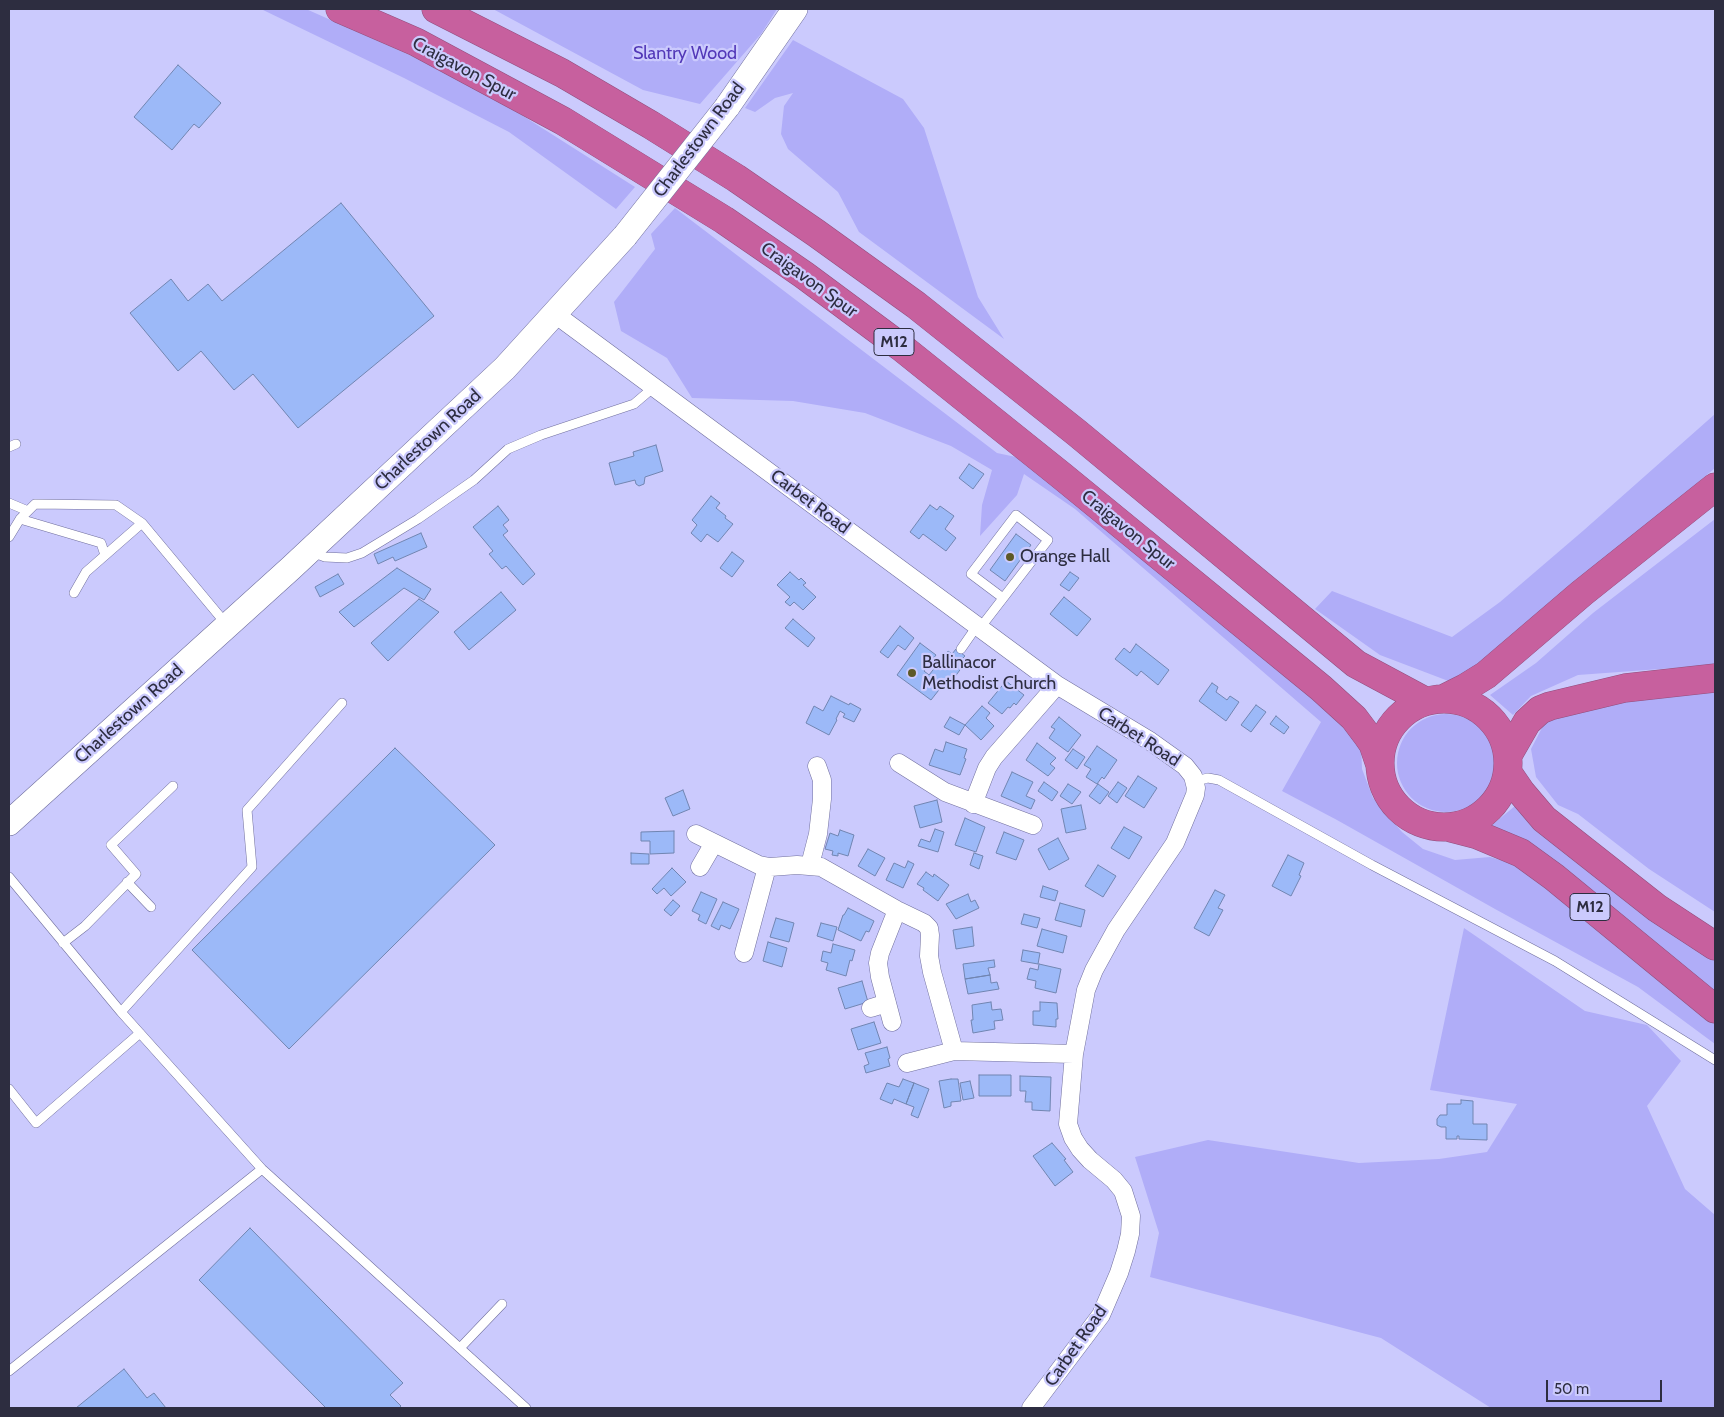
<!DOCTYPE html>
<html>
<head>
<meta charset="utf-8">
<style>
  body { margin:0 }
  #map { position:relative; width:1724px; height:1417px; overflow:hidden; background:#cbcafd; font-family:Cabin,sans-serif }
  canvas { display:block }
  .frame { position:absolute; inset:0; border:10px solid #2d2d40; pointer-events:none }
  .scale { position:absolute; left:1546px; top:1380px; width:116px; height:22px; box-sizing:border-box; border:2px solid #2d2d40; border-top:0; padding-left:6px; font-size:15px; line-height:18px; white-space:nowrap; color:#2d2d40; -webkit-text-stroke:4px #cbcafd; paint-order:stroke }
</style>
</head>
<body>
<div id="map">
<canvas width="1724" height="1417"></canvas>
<div class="frame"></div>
<div class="scale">50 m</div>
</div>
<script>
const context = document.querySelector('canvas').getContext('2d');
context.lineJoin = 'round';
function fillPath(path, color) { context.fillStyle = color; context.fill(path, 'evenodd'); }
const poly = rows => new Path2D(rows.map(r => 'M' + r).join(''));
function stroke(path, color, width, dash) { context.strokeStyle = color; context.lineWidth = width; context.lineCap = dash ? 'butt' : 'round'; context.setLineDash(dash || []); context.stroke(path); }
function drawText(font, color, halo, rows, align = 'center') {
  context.font = font + ' Cabin,sans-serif'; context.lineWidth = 4.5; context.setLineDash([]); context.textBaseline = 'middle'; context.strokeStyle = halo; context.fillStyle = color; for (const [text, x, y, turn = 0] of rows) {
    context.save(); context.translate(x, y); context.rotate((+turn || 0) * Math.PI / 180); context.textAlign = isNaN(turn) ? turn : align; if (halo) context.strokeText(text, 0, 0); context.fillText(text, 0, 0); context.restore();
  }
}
fillPath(poly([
  [261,9,306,9,468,81,635,187,616,209,509,132,404,78],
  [493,9,777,9,761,34,700,104,643,90],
  [793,40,903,99,924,128,978,297,1004,339,859,232,838,192,788,149,781,134,784,106,793,93,775,98,755,112,745,108],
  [675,208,997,453,1030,460,1277,665,1361,742,1362,769,1373,798,1402,832,1423,849,1455,860,1490,857,1518,865,1715,1020,1715,1044,1638,987,1495,909,1337,820,1282,791,1321,722,1075,509,1024,474,1017,495,980,536,982,505,992,470,951,446,865,413,793,401,692,398,667,358,621,331,614,302,655,249,651,234],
  [1715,414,1715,468,1500,650,1451,682,1380,655,1315,609,1332,591,1452,637,1500,602,1584,530],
  [1715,519,1715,665,1578,675,1531,696,1513,715,1490,695,1536,663,1593,613],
  [1715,689,1715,912,1649,869,1578,814,1558,805,1536,777,1531,749,1544,724,1571,708],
  '1397 763a49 49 0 1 1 98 0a49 49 0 1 1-98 0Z',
  [1515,806,1715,955,1715,995,1486,830],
  [1464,928,1585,1011,1647,1025,1681,1061,1647,1106,1685,1189,1715,1215,1715,1408,1491,1408,1381,1338,1150,1277,1159,1233,1135,1157,1208,1140,1359,1163,1439,1159,1487,1152,1517,1104,1430,1090]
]), '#b0adf8');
const building = poly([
  [178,65,221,103,199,128,194,124,172,150,134,117,178,65],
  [341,203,434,316,298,428,253,374,234,390,201,351,178,371,130,313,171,279,188,301,208,284,222,301,341,203],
  [656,445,663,471,645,477,644,484,639,486,636,484,635,480,615,485,609,463,634,456,633,452,656,445],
  [969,464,984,474,973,489,959,478,969,464],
  [711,496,720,503,716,508,726,516,725,518,733,524,718,542,707,534,701,542,691,533,697,525,692,520,711,496],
  [930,505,937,510,940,506,954,516,945,529,956,538,946,551,923,534,919,539,910,532,930,505],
  [498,506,509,520,503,525,508,531,503,535,535,574,523,585,506,566,502,569,489,554,493,551,473,527,498,506],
  [421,533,427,547,395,561,393,557,378,564,374,554,421,533],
  [1016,534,1031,545,1005,581,990,570,1016,534],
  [732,552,744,561,732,577,720,568,732,552],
  [397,568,431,589,424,600,404,588,354,627,339,612,397,568],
  [790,572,799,580,801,578,806,583,803,585,816,597,803,610,794,602,790,606,785,602,790,597,777,585,790,572],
  [1070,572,1079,578,1069,591,1060,585,1070,572],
  [338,574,344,584,320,597,315,587,338,574],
  [501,592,516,610,469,650,454,632,501,592],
  [1064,597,1091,619,1077,636,1050,614,1064,597],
  [419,599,439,612,388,661,371,643,419,599],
  [793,619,815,638,808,647,785,628,793,619],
  [900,626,914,638,905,650,898,645,888,658,880,652,900,626],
  [920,643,936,655,924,671,929,675,948,651,952,654,956,649,965,656,961,660,965,663,946,689,942,686,931,700,897,675,920,643],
  [1136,644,1169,670,1158,685,1141,671,1137,676,1115,659,1124,648,1130,653,1136,644],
  [1006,681,1024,695,1016,705,1014,703,1010,708,1008,707,1002,714,988,703,1006,681],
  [1212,683,1218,687,1216,692,1227,700,1230,696,1239,702,1226,721,1199,701,1212,683],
  [831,696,849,705,850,703,861,709,854,722,843,717,845,714,840,711,836,719,837,720,829,735,806,723,814,706,823,711,831,696],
  [1256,705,1266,712,1251,732,1241,725,1256,705],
  [982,706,990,713,986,718,994,726,981,740,965,725,982,706],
  [1276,716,1289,727,1284,734,1270,724,1276,716],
  [950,717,965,725,959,735,944,727,950,717],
  [1059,717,1081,735,1068,752,1049,738,1055,729,1051,727,1059,717],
  [946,742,967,749,964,758,966,759,960,775,929,765,935,749,943,752,946,742],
  [1037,743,1056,758,1050,764,1055,768,1048,776,1026,760,1037,743],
  [1097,746,1117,760,1104,779,1102,777,1097,784,1086,777,1091,769,1084,765,1097,746],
  [395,748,495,845,289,1049,192,950,395,748],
  [1073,749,1085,757,1077,769,1065,760,1073,749],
  [1012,772,1033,782,1026,796,1035,800,1031,809,1001,796,1012,772],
  [1138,776,1157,788,1144,808,1125,796,1138,776],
  [1044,782,1058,792,1052,801,1038,791,1044,782],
  [1118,782,1127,788,1117,803,1108,796,1118,782],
  [1068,784,1081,792,1072,804,1060,796,1068,784],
  [1098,784,1109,792,1100,804,1089,796,1098,784],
  [683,790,690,809,673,816,665,798,683,790],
  [937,800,942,822,920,828,914,806,937,800],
  [1081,805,1086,829,1066,833,1061,809,1081,805],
  [965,818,985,827,976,852,955,845,965,818],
  [1124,827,1142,837,1129,859,1111,848,1124,827],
  [935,829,944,832,938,852,918,846,921,839,930,842,935,829],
  [840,830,854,835,848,856,838,853,838,856,832,855,833,851,825,849,830,833,838,836,840,830],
  [674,831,674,853,650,854,650,841,641,841,641,832,674,831],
  [1004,832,1024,840,1016,860,996,853,1004,832],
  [1058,838,1069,859,1049,870,1038,849,1058,838],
  [868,849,885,858,875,876,858,866,868,849],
  [631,853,649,854,649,864,631,864,631,853],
  [974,853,983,856,979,869,970,865,974,853],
  [1288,855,1304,863,1299,875,1301,876,1291,896,1272,886,1288,855],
  [908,861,914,864,903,888,886,880,894,863,905,868,908,861],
  [1098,865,1116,876,1103,897,1085,886,1098,865],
  [672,868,686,882,671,896,664,888,657,894,652,889,672,868],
  [926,872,933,877,934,874,949,885,938,901,923,890,924,888,917,884,926,872],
  [1043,886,1058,891,1055,901,1040,897,1043,886],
  [1215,890,1225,895,1218,908,1223,910,1209,936,1194,928,1215,890],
  [701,892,717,899,706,924,698,920,700,915,692,911,701,892],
  [968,894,971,902,975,900,979,908,956,919,946,904,968,894],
  [673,900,680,906,671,916,664,910,673,900],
  [723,902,739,909,730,929,721,925,719,930,711,926,723,902],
  [1060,903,1085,910,1081,927,1055,920,1060,903],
  [848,908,874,921,869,932,866,931,861,941,838,930,843,915,844,915,848,908],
  [1024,914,1040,918,1037,928,1021,924,1024,914],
  [776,918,794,923,789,942,770,937,776,918],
  [821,923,837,927,833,941,817,936,821,923],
  [972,927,974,946,956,949,953,930,972,927],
  [1042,929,1067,936,1063,953,1037,946,1042,929],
  [768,942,787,948,782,967,763,961,768,942],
  [833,944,855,950,852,961,850,960,846,976,826,970,828,963,821,961,823,951,831,953,833,944],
  [1023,950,1040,953,1038,964,1021,961,1023,950],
  [994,960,995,967,988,968,990,975,965,979,963,964,994,960],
  [1039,964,1061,969,1056,993,1035,988,1036,981,1027,979,1030,968,1038,970,1039,964],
  [990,975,991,983,997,982,999,989,968,994,965,979,990,975],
  [862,981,868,1002,845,1009,838,988,862,981],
  [991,1002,992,1010,1001,1009,1003,1020,994,1021,995,1029,973,1033,971,1020,973,1020,972,1005,991,1002],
  [1040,1002,1057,1003,1058,1019,1056,1019,1056,1027,1033,1025,1033,1011,1040,1011,1040,1002],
  [874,1022,881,1043,858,1050,851,1029,874,1022],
  [887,1047,890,1058,888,1059,890,1066,866,1073,864,1066,869,1064,865,1053,887,1047],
  [979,1075,1011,1075,1011,1096,979,1096,979,1075],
  [1020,1076,1051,1077,1050,1111,1032,1110,1032,1102,1025,1102,1026,1091,1020,1091,1020,1076],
  [903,1079,914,1083,906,1104,894,1099,892,1104,880,1099,887,1083,899,1087,903,1079],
  [951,1079,958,1079,961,1101,951,1102,951,1106,944,1108,939,1081,951,1079],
  [970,1081,974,1098,963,1100,960,1083,970,1081],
  [914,1083,929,1089,918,1118,911,1115,914,1107,906,1104,914,1083],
  [1461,1100,1473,1101,1473,1124,1487,1124,1487,1140,1459,1139,1459,1136,1457,1136,1457,1139,1446,1139,1446,1127,1441,1127,1437,1125,1437,1119,1440,1115,1447,1115,1447,1104,1461,1104,1461,1100],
  [1052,1143,1066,1159,1064,1160,1073,1172,1055,1186,1033,1156,1052,1143],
  [250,1228,403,1383,390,1395,401,1406,399,1408,326,1408,199,1280,250,1228],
  [124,1369,147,1398,154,1393,166,1408,76,1408,124,1369]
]);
fillPath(building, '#9cb9f8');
stroke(building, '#7185b1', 1);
const lane = poly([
  [9,447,16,444],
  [9,503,28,511],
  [20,519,101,543,105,555],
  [9,537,20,519,35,504,116,505,142,523,227,625],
  [312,552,325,557,347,558,362,553,418,519,474,480,508,449,541,435,634,404,654,387],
  [74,593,86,572,142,523],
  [980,628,1048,540,1016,515,971,574,1003,598],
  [961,649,977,626],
  [1195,781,1208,778,1219,780,1372,865,1555,961,1715,1060],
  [9,877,121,1012,262,1169,526,1408],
  [127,882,151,907],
  [63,943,85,926,136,874,111,845,173,786],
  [121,1012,252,867,247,810,342,703],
  [9,1089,36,1123,140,1033],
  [460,1348,502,1304],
  [9,1371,262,1169]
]);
const street = poly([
  [555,314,1057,685,1150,741,1185,766,1193,776,1196,788,1195,795,1175,843,1116,930,1094,970,1086,990,1074,1054,1068,1124,1073,1138,1080,1149,1090,1160,1114,1180,1123,1191,1131,1216,1130,1234,1126,1251,1119,1273,1101,1315,1031,1408],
  [899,763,945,792,1033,825],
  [973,804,987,768,994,757,1057,685],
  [696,834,759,865,770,867,797,865,821,867,897,910,924,923,929,928,930,935,929,956,932,972,954,1051,1074,1054],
  [810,865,818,834,822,799,822,780,817,766],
  [700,867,714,843],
  [744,953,767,867],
  [871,1008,887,1003],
  [892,1022,880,977,878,963,880,953,897,910],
  [907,1063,954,1051]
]);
const secondary = poly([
  [727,107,795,9],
  [9,823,291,568,505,368,625,236]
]);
const highway = poly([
  [340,9,416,42,563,121,724,220,804,275,901,347,1062,476,1321,688,1354,718,1366,734,1373,744,1380,765],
  [436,9,562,73,651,125,736,178,816,233,916,305,1077,433,1356,664,1425,701],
  '1380 763a64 64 0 1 1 128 0a64 64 0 1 1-128 0Z',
  [1443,699,1465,688,1486,675,1582,593,1715,487],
  [1508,755,1527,722,1540,710,1550,706,1625,688,1715,678],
  [1508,773,1521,792,1544,819,1657,908,1715,946],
  [1451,828,1478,835,1521,853,1554,877,1715,1009]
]);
stroke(lane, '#71709e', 10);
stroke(street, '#71709e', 19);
stroke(secondary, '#71709e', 26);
stroke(highway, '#914e7d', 29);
stroke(lane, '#fff', 9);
stroke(street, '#fff', 18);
stroke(secondary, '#fff', 25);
stroke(highway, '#c7609e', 28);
const secondaryBridge = poly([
  [625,236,727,107]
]);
stroke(secondaryBridge, '#71709e', 26, []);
stroke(secondaryBridge, '#fff', 25);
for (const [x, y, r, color] of [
  [1010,557,5,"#5d5926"],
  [912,673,5,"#5d5926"]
]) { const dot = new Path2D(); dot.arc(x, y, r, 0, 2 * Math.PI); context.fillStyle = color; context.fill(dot); stroke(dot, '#cbcafd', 2); }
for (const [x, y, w] of [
  [894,342,40],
  [1590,907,40]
]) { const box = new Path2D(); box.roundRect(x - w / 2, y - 13.5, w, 27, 4); context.fillStyle = '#cbcafd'; context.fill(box); stroke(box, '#2d2d40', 1); }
drawText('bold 16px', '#2d2d40', null, [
  ["M12",894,342],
  ["M12",1590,907]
]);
drawText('18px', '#5238b8', '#cbcafd', [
  ["Slantry Wood",685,54]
]);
drawText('18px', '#2d2d40', '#cbcafd', [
  ["Craigavon Spur",464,69,28],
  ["Charlestown Road",699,140,-53],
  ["Craigavon Spur",809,280,36],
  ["Charlestown Road",428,440,-43],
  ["Carbet Road",810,502,37],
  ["Craigavon Spur",1128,530,39],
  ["Charlestown Road",129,714,-42],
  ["Carbet Road",1139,737,33],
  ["Carbet Road",1076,1346,-55]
]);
drawText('18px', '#2d2d40', '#cbcafd', [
  ["Orange Hall",1020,557],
  ["Ballinacor",922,663],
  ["Methodist Church",922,684]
], 'left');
</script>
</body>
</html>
